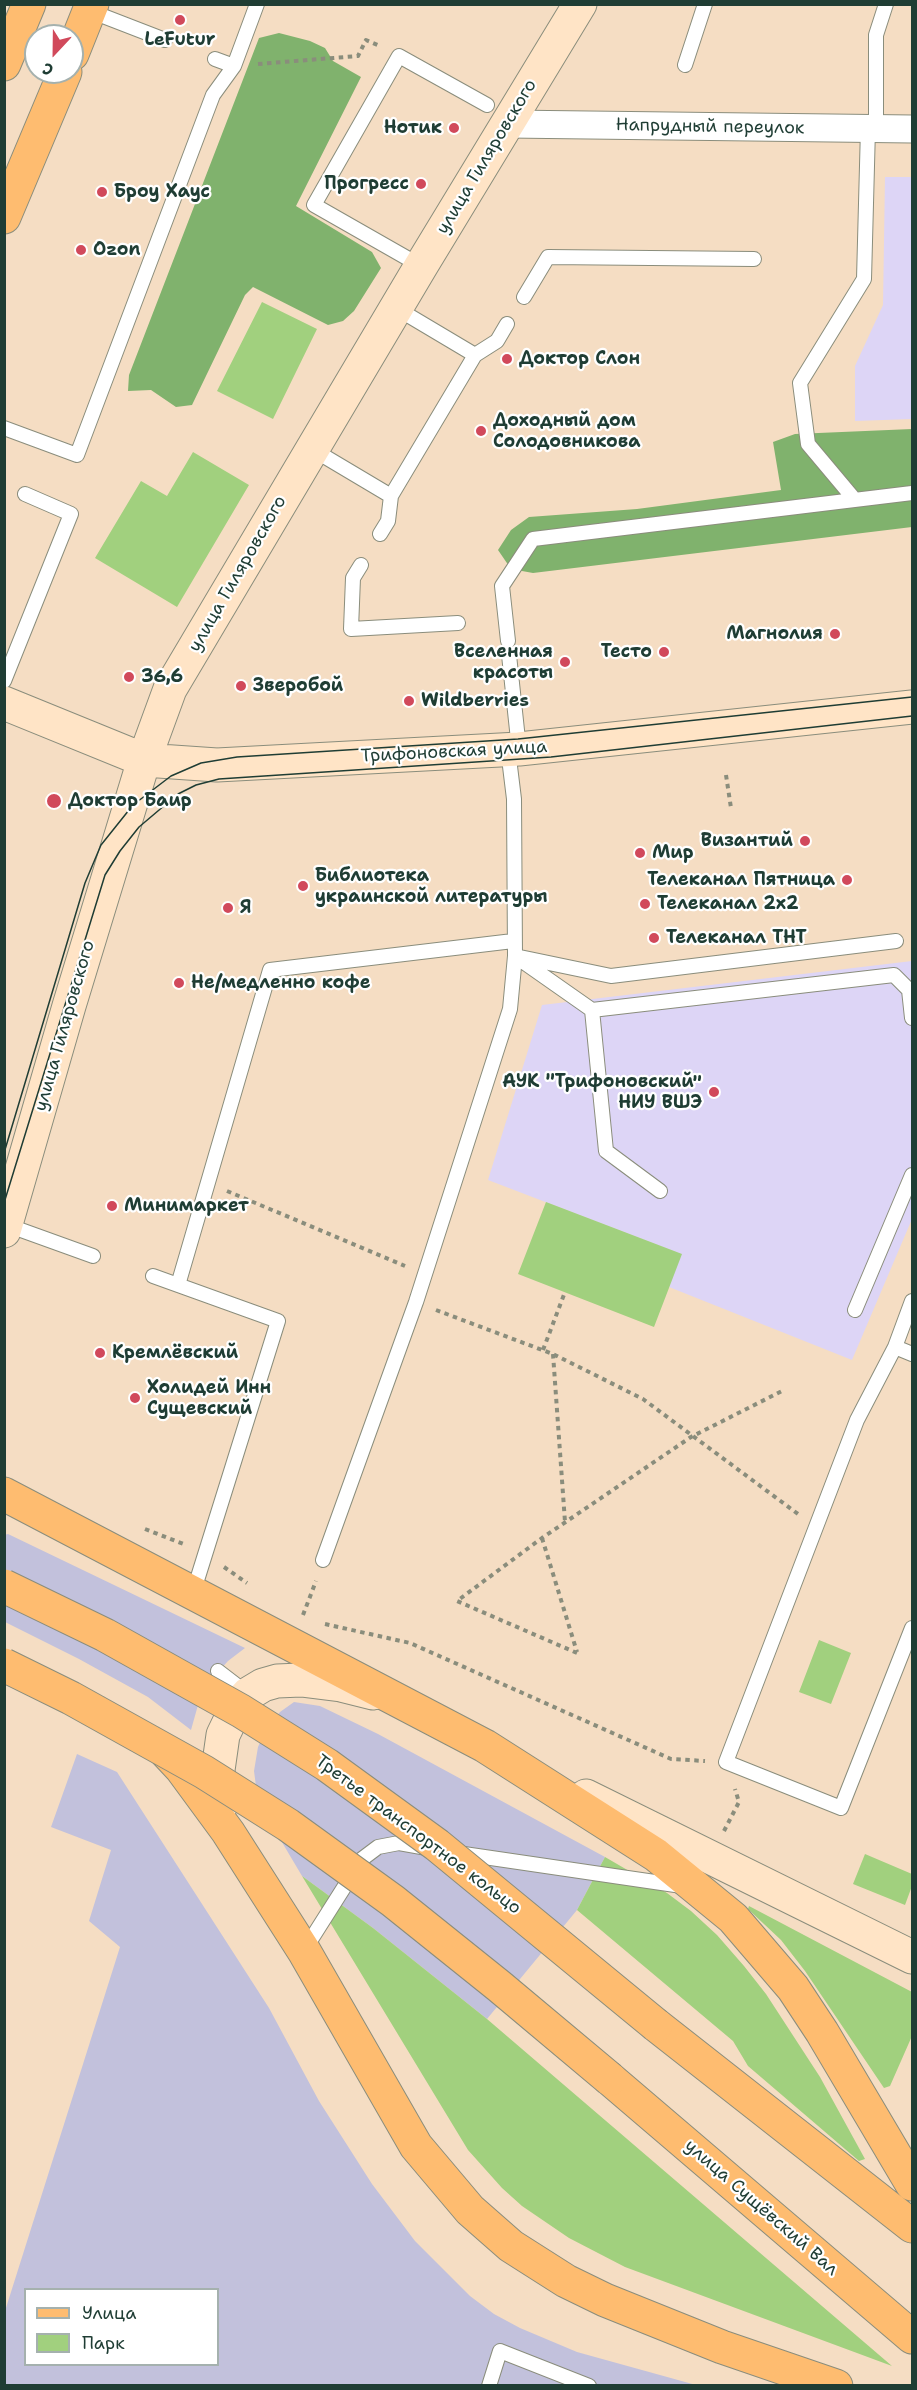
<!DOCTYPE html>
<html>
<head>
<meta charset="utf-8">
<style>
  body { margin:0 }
  #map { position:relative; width:917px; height:2390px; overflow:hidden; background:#f5ddc3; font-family:"Shantell Sans",sans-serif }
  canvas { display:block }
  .frame { position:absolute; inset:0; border:6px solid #1f3d34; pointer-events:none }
  .legend { position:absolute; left:24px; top:2288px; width:195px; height:78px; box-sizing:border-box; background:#fff; border:2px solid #a5b1ae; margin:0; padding:8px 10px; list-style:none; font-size:18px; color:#1f3d34 }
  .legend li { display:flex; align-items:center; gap:12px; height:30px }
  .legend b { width:30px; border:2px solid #a5b1ae }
  .north { position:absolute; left:24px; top:24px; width:60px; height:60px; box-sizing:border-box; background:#fff; border:2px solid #a5b1ae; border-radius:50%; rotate:202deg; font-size:16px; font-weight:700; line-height:24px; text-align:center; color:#1f3d34 }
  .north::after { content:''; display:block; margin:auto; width:21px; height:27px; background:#d1495b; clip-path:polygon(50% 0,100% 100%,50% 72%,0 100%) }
</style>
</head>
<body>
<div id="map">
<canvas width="917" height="2390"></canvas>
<div class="frame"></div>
<ul class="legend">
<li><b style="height:8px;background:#febc70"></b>Улица</li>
<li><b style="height:16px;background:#a1d07e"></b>Парк</li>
</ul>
<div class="north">С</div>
</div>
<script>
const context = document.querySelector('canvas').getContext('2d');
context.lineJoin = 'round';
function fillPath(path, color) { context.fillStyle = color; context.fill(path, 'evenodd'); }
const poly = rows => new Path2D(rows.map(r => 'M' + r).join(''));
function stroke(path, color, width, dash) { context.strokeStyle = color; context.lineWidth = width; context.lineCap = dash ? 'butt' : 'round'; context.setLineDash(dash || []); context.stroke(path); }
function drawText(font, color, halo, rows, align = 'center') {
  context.font = font + ' "Shantell Sans",sans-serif'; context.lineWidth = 4.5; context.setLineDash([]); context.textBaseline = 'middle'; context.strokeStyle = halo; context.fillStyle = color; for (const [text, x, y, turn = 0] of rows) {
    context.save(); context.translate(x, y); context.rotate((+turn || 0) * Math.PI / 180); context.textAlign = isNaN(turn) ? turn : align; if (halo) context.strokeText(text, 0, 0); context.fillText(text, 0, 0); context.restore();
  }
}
fillPath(poly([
  [885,177,912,177,912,419,855,421,855,366,883,305],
  [912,961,912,1219,852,1360,669,1287,681,1254,488,1180,542,1005]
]), '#ddd5f6');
fillPath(poly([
  [8,1534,245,1648,228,1661,210,1681,198,1705,191,1730,148,1697,79,1659,5,1622,4,1535],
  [294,1702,320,1706,378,1734,605,1857,577,1910,487,2019,373,1928,302,1876,270,1822,257,1794,254,1771,258,1747,265,1731,280,1712],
  [77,1754,117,1772,269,2008,319,2101,372,2184,415,2241,470,2296,494,2314,520,2328,577,2352,696,2385,5,2386,5,2311,120,1947,89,1921,111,1850,51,1827],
  [26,2290,218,2290,218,2364,26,2364]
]), '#c2c1dc');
fillPath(poly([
  [262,302,317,329,273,419,217,391],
  [193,452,249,485,177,607,95,558,141,481,167,496],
  [546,1202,682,1254,654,1327,518,1274],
  [819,1640,851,1653,831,1704,799,1692],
  [865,1854,912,1874,912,1886,905,1905,853,1884],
  [605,1857,667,1893,691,1911,717,1935,744,1966,766,1994,820,2077,865,2159,859,2161,748,2066,733,2041,577,1910],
  [302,1876,373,1928,487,2019,892,2366,625,2267,569,2238,522,2206,502,2188,468,2150],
  [749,1906,912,1992,912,2036,890,2086,884,2088,805,1971,781,1940,748,1909]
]), '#a1d07e');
fillPath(poly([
  [279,33,310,41,325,48,333,61,361,77,296,206,372,252,381,268,354,311,343,321,328,325,253,287,245,295,192,405,176,407,151,390,128,391,129,375,259,38],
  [912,429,912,527,533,573,511,569,498,550,511,530,529,517,637,509,781,490,773,442,795,434]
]), '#80b26d');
const lane = poly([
  [90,11,165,40],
  [215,59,234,66],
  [685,65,705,4],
  [876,129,876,35,886,4],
  [421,266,314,205,399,56,487,105],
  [524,297,548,257,754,259],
  [475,355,497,341,507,324],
  [4,428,77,455,213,95,234,66,257,4],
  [312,449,391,496,475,355,396,308],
  [855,500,808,444,800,383,864,279,868,128],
  [380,534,388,521,391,496],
  [361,565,353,578,351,629,458,623],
  [508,641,502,586,533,539,912,493],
  [509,655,519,749],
  [4,681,71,514,25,494],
  [896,941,611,976,515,956,592,1010,894,975,909,990,912,1018],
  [592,1010,606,1151,660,1191],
  [7,1225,93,1256],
  [153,1276,278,1321,193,1593],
  [178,1285,270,970,513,941],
  [912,1301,895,1347,857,1420,726,1762,841,1808,912,1628],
  [855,1310,912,1175],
  [895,1347,912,1354],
  [323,1560,416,1302,510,1009,515,956,514,799,508,750],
  [218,1671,248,1694],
  [457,1853,682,1886],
  [305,1949,362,1859,378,1847,399,1843,427,1848],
  [489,2386,500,2351,589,2386]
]);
const street = poly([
  [508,124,912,129]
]);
const secondary = poly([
  [4,703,144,760,217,765,519,749,912,707],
  [4,1231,69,1006,144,760,170,689,421,266,580,4],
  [586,1796,912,1957],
  [221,1805,218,1770,223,1735,237,1706,248,1694,263,1685,277,1681,301,1680,341,1685,373,1693]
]);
const primary = poly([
  [72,54,92,4],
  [4,64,29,4],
  [4,217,65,72],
  [4,1494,485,1746,656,1855,733,1918,793,1988,822,2032,912,2184],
  [166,1752,181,1768,228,1832,304,1951,416,2146,470,2210,511,2246,566,2281,605,2300,722,2347,836,2386],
  [656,2025,912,2226],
  [610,2079,912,2337]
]);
stroke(lane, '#8a8d7c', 16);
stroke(street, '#8a8d7c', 29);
stroke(secondary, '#8a8d7c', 35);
stroke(primary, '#8a8d7c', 35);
stroke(poly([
  [258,64,358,56,366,40,380,46],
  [726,775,731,808],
  [227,1191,405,1266],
  [436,1310,553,1354,643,1399,798,1514],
  [543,1350,565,1292],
  [553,1354,565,1522],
  [145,1529,186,1545],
  [542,1538,577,1652],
  [224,1567,247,1583],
  [303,1615,316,1581],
  [325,1624,410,1643,671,1759,705,1761],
  [577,1653,457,1601,542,1538,691,1437,782,1391],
  [724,1831,739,1802,735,1789]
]), '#8a8d7c', 4, [4.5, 4.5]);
stroke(lane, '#fff', 14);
stroke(street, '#fff', 27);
stroke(secondary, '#ffe4c6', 33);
stroke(primary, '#febc70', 33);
stroke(poly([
  [4,1153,85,883,101,845,133,805,171,776,201,763,237,757,518,739,912,697],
  [4,1203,105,875,120,851,139,827,178,794,196,785,219,779,551,757,912,716]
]), '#1f3d34', 1.5);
const primaryBridge = poly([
  [4,1586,105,1635,241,1711,327,1765,437,1845,656,2025],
  [4,1665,71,1698,204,1772,288,1825,393,1901,499,1986,610,2079]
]);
stroke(primaryBridge, '#8a8d7c', 35, []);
stroke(primaryBridge, '#febc70', 33);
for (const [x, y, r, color] of [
  [180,20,6,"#d1495b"],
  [454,128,6,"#d1495b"],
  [421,184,6,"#d1495b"],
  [102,192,6,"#d1495b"],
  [81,250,6,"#d1495b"],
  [507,359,6,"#d1495b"],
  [481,431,6,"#d1495b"],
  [835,634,6,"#d1495b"],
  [664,652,6,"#d1495b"],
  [565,662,6,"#d1495b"],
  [129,677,6,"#d1495b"],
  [241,686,6,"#d1495b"],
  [409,701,6,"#d1495b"],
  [54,801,8,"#d1495b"],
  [805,841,6,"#d1495b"],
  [640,853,6,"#d1495b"],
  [847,880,6,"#d1495b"],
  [303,886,6,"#d1495b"],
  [645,904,6,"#d1495b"],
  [228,908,6,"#d1495b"],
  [654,938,6,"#d1495b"],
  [179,983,6,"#d1495b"],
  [714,1092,6,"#d1495b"],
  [112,1206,6,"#d1495b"],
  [100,1353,6,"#d1495b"],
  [135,1398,6,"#d1495b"]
]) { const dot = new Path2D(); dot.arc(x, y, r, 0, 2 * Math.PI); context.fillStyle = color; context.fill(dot); stroke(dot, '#fff', 2); }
drawText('bold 18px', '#1f3d34', '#fff', [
  ["LeFutur",180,40,"center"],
  ["Нотик",442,128,"right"],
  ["Прогресс",409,184,"right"],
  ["Броу Хаус",114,192],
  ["Ozon",93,250],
  ["Доктор Слон",519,359],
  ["Доходный дом",493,421],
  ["Солодовникова",493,442],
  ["Магнолия",823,634,"right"],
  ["Вселенная",553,652,"right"],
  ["красоты",553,673,"right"],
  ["Тесто",652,652,"right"],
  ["36,6",141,677],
  ["Зверобой",253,686],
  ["Wildberries",421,701],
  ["Доктор Баир",68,801],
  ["Византий",793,841,"right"],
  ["Мир",652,853],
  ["Библиотека",315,876],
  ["украинской литературы",315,897],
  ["Телеканал Пятница",835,880,"right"],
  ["Телеканал 2х2",657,904],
  ["Я",240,908],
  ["Телеканал ТНТ",666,938],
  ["Не/медленно кофе",191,983],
  ["АУК \"Трифоновский\"",702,1082,"right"],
  ["НИУ ВШЭ",702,1103,"right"],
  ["Минимаркет",124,1206],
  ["Кремлёвский",112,1353],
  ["Холидей Инн",147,1388],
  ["Сущевский",147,1409]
], 'left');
drawText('18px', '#1f3d34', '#fff', [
  ["Напрудный переулок",710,127,1],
  ["улица Гиляровского",487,157,-59],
  ["улица Гиляровского",238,574,-60],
  ["Трифоновская улица",454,752,-3],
  ["улица Гиляровского",65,1026,-74],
  ["Третье транспортное кольцо",418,1835,37],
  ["улица Сущёвский Вал",761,2208,41]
]);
</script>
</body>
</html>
